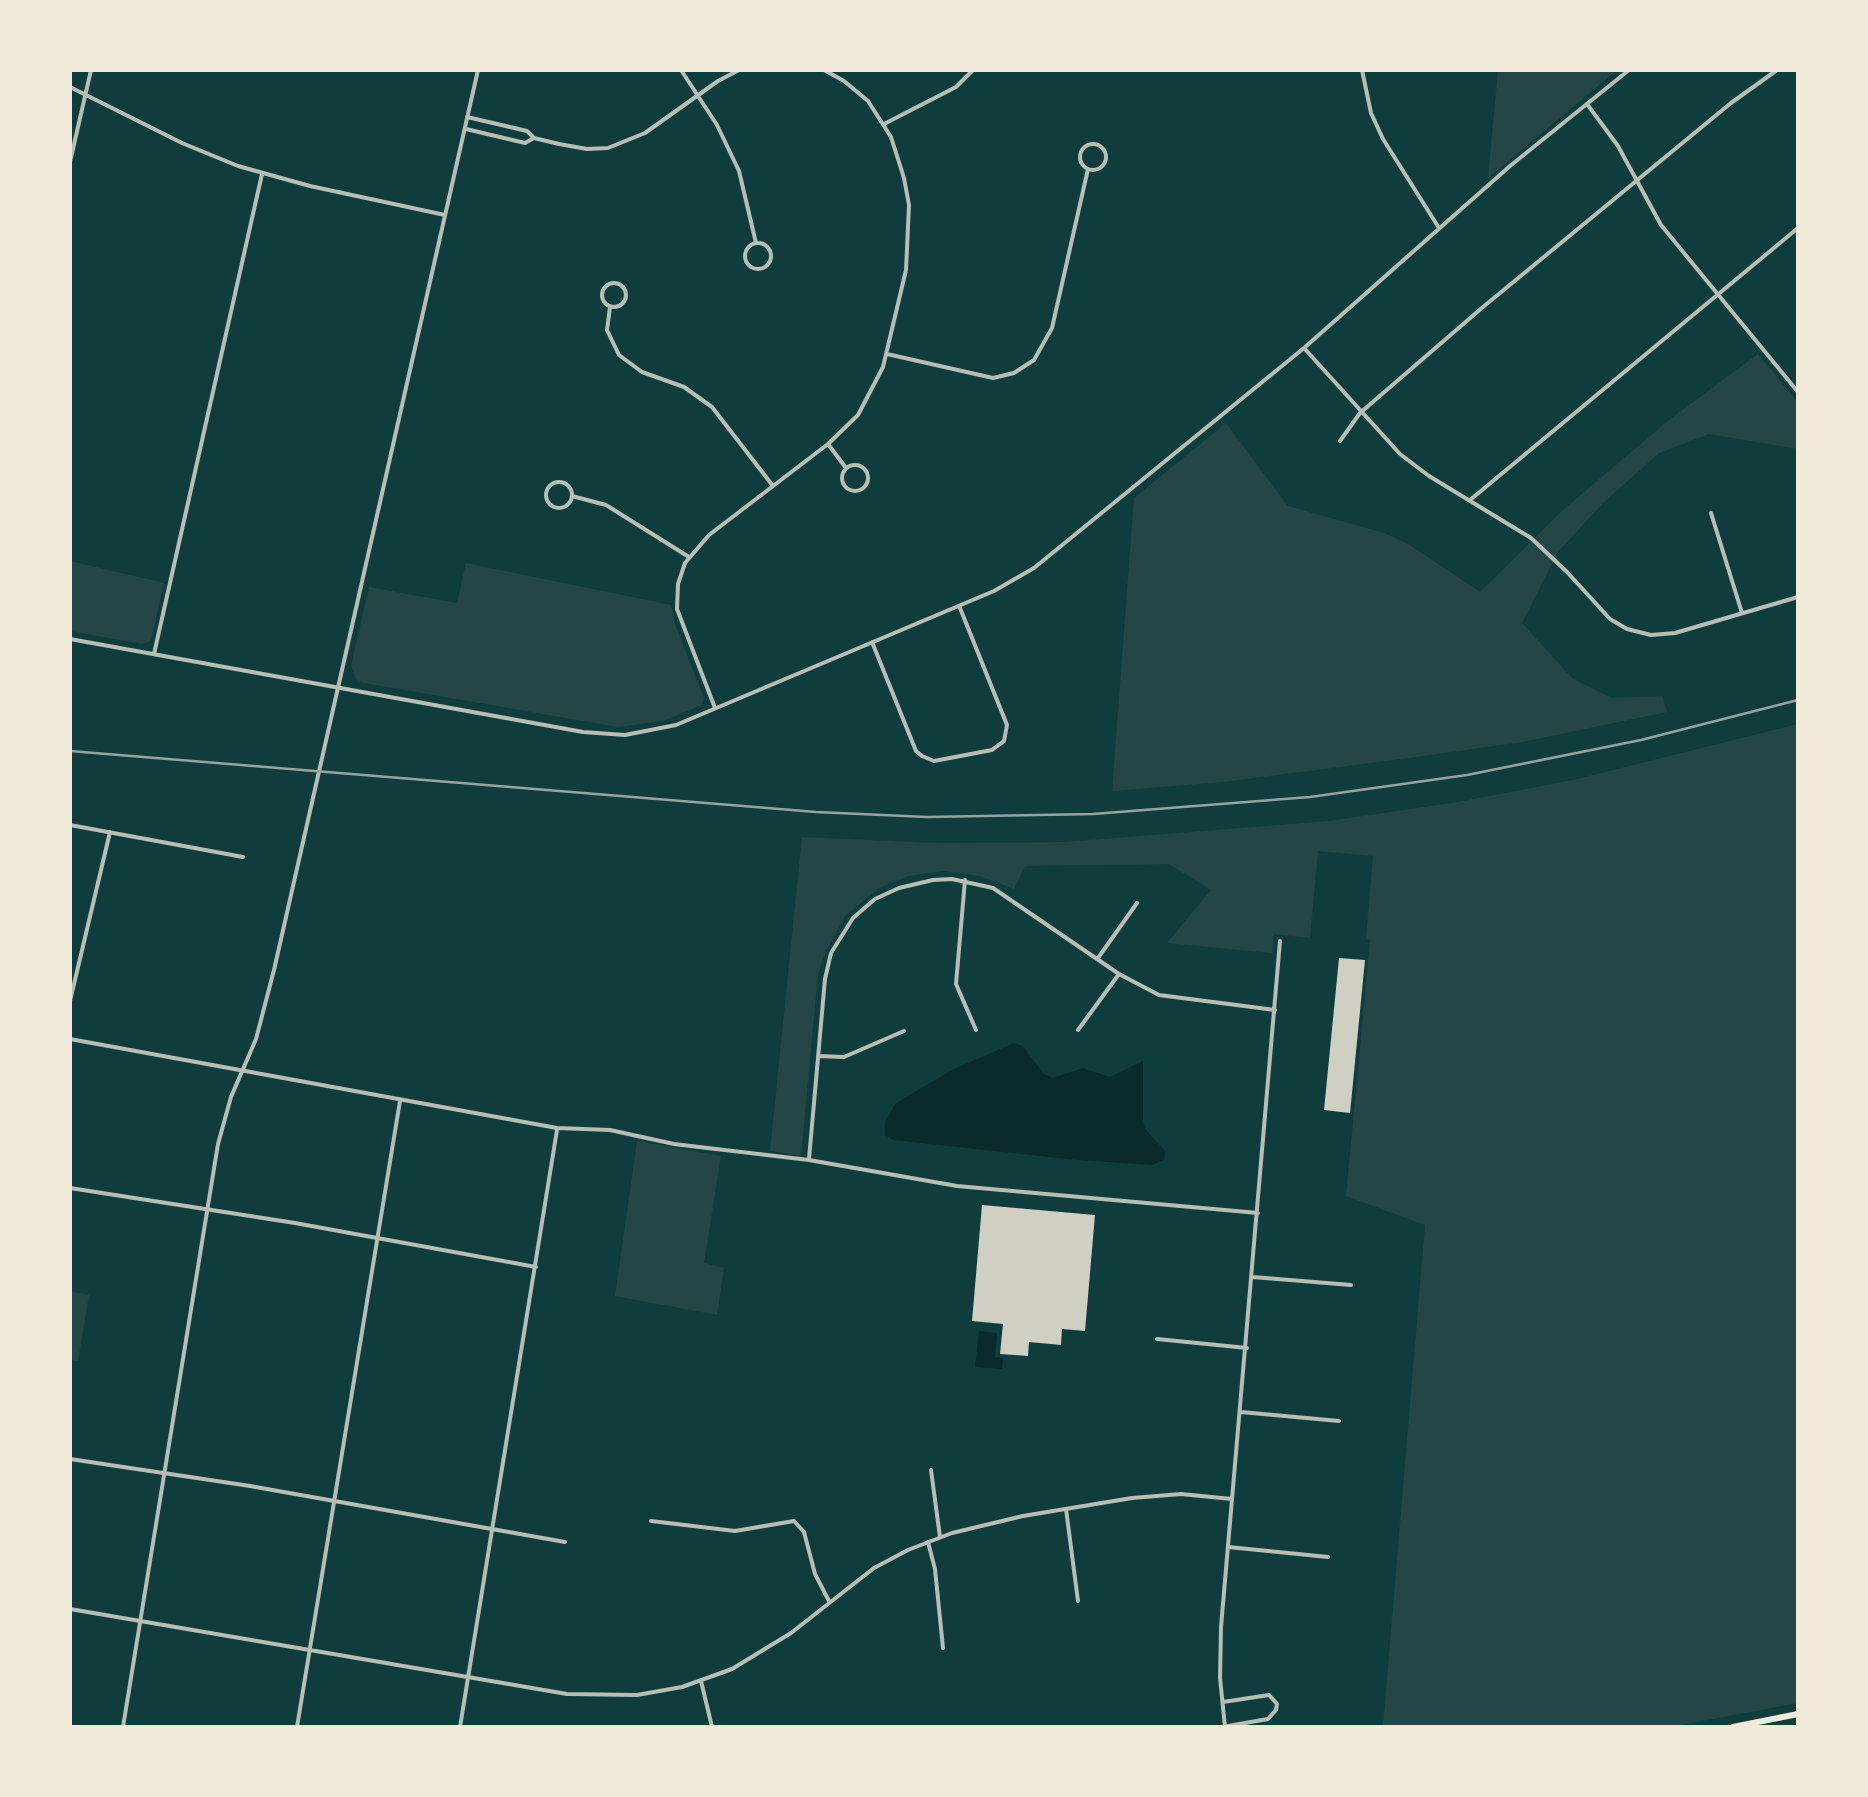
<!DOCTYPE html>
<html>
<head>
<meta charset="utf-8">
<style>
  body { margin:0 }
  #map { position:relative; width:1868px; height:1797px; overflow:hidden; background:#0f3d3e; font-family:Arial,sans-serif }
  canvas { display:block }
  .frame { position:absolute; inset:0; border:72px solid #f1e9da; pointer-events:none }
</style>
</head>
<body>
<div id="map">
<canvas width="1868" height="1797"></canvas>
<div class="frame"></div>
</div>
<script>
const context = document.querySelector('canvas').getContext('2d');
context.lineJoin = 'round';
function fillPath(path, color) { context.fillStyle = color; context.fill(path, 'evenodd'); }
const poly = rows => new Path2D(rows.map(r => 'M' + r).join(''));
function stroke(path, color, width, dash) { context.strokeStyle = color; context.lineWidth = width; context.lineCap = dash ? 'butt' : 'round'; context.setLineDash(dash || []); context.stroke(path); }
fillPath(poly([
  [1498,70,1617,70,1488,178],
  [1758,354,1798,403,1798,449,1709,434,1659,453,1602,504,1558,552,1522,623,1573,679,1612,698,1662,696,1667,712,1522,742,1409,758,1223,782,1112,791,1134,498,1226,423,1288,506,1384,533,1408,544,1480,592,1563,510,1669,420],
  [70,561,164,583,151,641,142,644,70,631],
  [466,563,671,605,676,627,704,698,702,705,663,721,618,727,364,683,356,679,351,666,369,587,457,603],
  [1798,724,1798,1703,1670,1727,1383,1727,1425,1225,1346,1196,1370,940,1366,939,1373,856,1318,851,1310,938,1274,934,1272,953,1167,943,1211,890,1169,864,1025,866,1014,889,980,876,943,871,908,876,879,888,845,916,823,958,818,975,801,1156,770,1151,802,837,936,843,1065,842,1329,821,1458,802,1573,780],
  [637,1141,721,1156,704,1263,724,1268,717,1315,615,1296],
  [70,1291,89,1295,78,1361,70,1360]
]), '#244646');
fillPath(poly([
  [1014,1043,1023,1046,1044,1074,1053,1078,1083,1068,1110,1077,1143,1061,1143,1119,1145,1129,1165,1151,1164,1160,1152,1165,1077,1160,893,1140,885,1135,885,1122,896,1103,954,1069],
  [979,1331,997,1333,995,1357,1003,1358,1002,1369,975,1367]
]), '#0a2a2b');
fillPath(poly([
  [1339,958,1365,960,1350,1113,1324,1110],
  [982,1205,1095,1215,1085,1331,1062,1329,1061,1345,1029,1342,1028,1356,1000,1354,1003,1324,972,1321]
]), '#cfcfc3');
stroke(poly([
  [681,70,717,125,739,171,756,243],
  [1362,70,1371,113,1383,139,1439,228],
  [70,87,182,143,238,166,310,186,445,215],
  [1587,104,1618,146,1661,225,1798,392],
  [467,117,527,131,534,138,559,144,587,149,608,148,645,133,718,81,739,70],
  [884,124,956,87,973,70],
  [466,129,525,143,534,138],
  '1080 157a13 13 0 1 1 26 0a13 13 0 1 1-26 0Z',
  [70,162,91,70],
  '745 256a13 13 0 1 1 26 0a13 13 0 1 1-26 0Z',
  '602 295a12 12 0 1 1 24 0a12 12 0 1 1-24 0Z',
  [610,307,607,330,619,355,642,372,684,387,712,407,773,486],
  [1304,348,1400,454,1429,476,1531,538,1567,572,1610,619,1627,629,1651,635,1675,633,1798,597],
  [887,354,993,378,1014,373,1034,360,1052,328,1088,169],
  [1340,441,1360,413,1483,307,1731,103,1777,70],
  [828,444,846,468],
  '842 478a13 13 0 1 1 26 0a13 13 0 1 1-26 0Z',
  '546 495a13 13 0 1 1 26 0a13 13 0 1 1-26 0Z',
  [572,496,606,505,689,557],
  [1470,500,1798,228],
  [1711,513,1742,613],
  [70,639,583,732,625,735,676,725,994,591,1034,568,1304,348,1510,166,1629,70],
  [872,642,916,751,922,756,934,761,992,750,1004,741,1007,725,960,608],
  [154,654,262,174],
  [715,708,677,609,678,584,685,563,709,535,828,444,858,415,883,367,906,270,909,205,904,178,891,137,868,101,844,81,824,70],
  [70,825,243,857],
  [965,880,956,984,976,1030],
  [1098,958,1137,903],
  [70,1001,110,832],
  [1078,1030,1119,974],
  [70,1039,557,1128,610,1130,674,1144,809,1160,957,1186,1258,1213],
  [818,1056,844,1057,904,1031],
  [809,1159,825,979,831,953,853,918,875,899,899,888,933,880,952,879,993,888,1119,974,1159,995,1275,1010],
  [70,1188,295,1223,536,1267],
  [1253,1277,1351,1285],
  [1157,1339,1247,1348],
  [1241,1412,1339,1421],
  [70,1459,250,1486,565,1542],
  [931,1470,940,1537],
  [1066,1509,1078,1601],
  [651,1521,735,1531,794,1521,804,1532,815,1574,829,1601],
  [928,1542,935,1569,943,1648],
  [1228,1547,1328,1557],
  [70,1609,567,1694,637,1695,682,1687,732,1669,791,1633,874,1568,908,1550,952,1533,1023,1516,1132,1498,1181,1494,1232,1499],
  [701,1681,712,1727],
  [123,1727,218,1144,231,1097,256,1039,274,970,478,70],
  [297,1727,400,1101],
  [460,1727,557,1130],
  [1222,1727,1268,1719,1276,1710,1277,1704,1269,1695,1223,1702],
  [1225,1727,1220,1678,1221,1627,1280,941]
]), '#b8beb3', 4);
stroke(poly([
  [1733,1727,1798,1714]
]), '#f1e9da', 6);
stroke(poly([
  [70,751,816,812,927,817,1093,814,1310,797,1467,775,1641,740,1798,700]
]), '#97a49c', 2.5);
</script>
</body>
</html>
